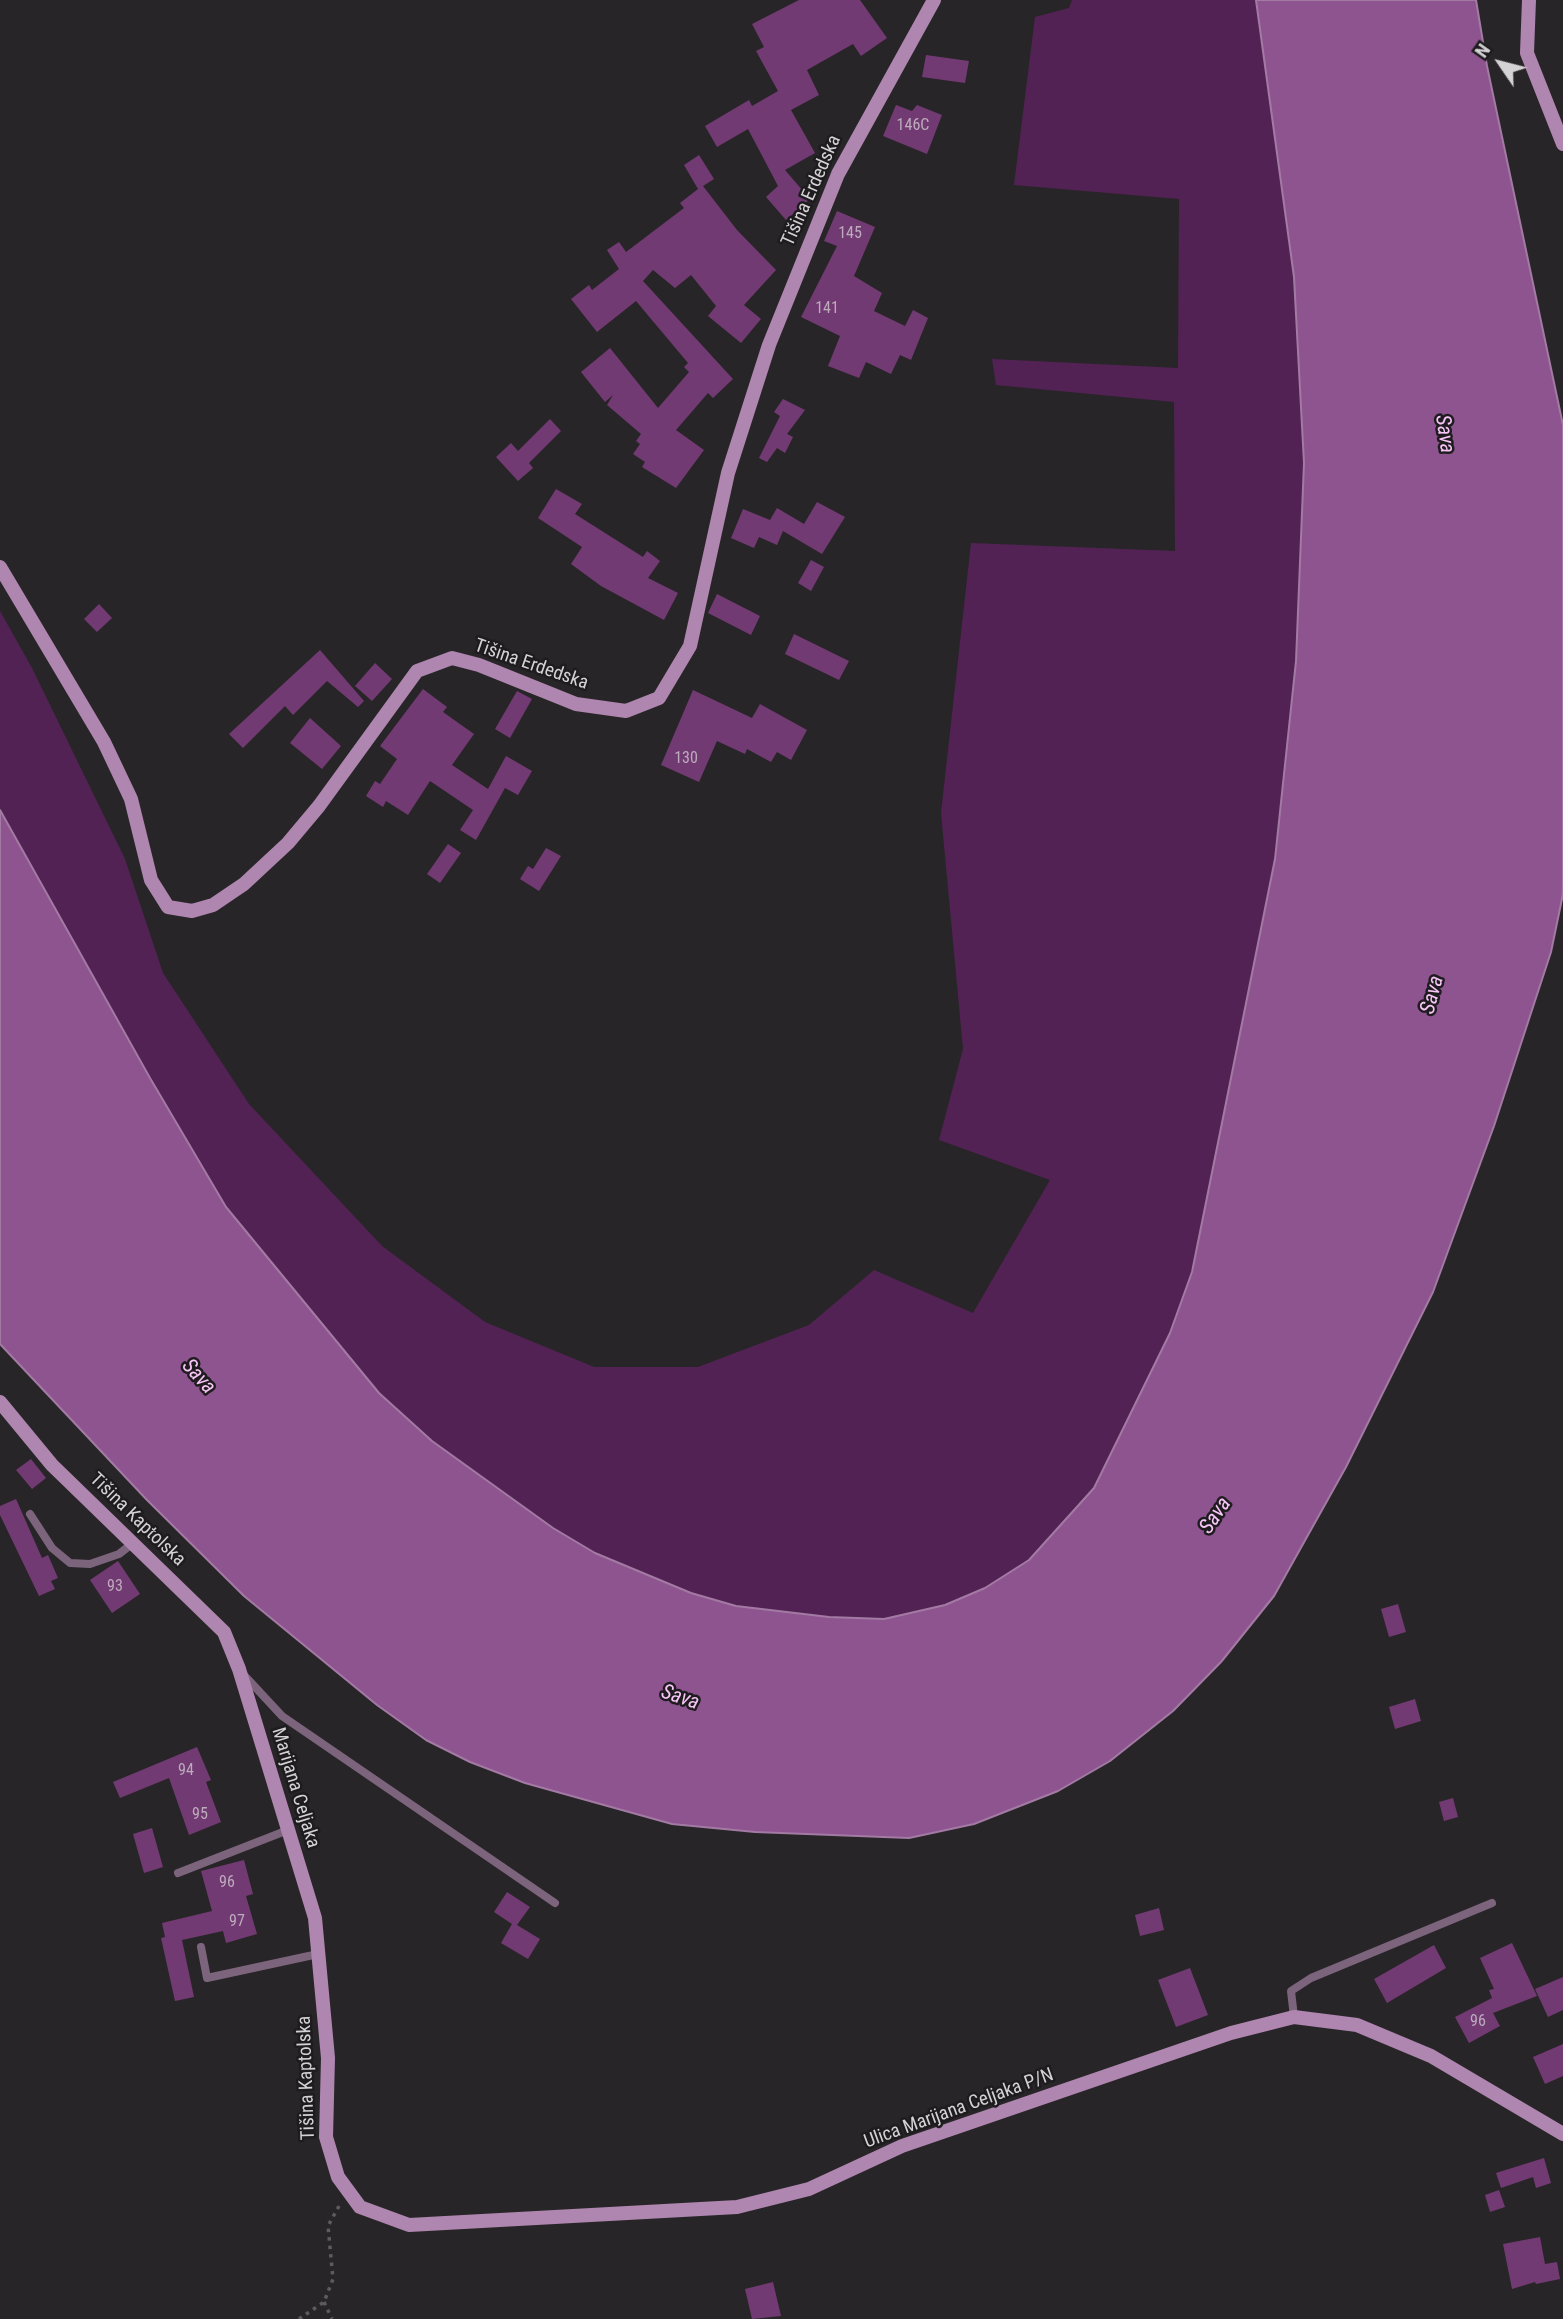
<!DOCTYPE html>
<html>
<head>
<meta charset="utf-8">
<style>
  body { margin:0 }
  #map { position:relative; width:1563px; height:2319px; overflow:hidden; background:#282528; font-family:"Roboto Condensed",sans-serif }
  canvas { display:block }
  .north { position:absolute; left:1465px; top:28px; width:70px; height:70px; -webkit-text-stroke:5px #1e1c1e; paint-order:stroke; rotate:305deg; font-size:19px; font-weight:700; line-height:28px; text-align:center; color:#d4d2d4 }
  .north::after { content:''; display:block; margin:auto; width:24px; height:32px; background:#d4d2d4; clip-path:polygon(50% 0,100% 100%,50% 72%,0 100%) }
</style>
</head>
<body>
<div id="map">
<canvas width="1563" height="2319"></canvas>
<div class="north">N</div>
</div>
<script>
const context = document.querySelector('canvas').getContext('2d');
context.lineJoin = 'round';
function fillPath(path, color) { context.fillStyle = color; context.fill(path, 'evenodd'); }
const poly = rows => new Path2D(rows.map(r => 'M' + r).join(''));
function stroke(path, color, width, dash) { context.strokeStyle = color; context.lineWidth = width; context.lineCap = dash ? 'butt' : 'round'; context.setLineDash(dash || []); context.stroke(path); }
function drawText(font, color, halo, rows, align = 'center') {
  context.font = font + ' "Roboto Condensed",sans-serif'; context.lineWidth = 5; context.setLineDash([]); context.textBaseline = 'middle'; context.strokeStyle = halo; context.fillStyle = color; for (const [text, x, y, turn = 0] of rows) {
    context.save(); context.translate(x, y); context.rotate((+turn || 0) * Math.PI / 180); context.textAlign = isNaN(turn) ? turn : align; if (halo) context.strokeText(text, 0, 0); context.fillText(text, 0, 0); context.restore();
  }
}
fillPath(poly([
  [1072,0,1256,0,1294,277,1304,463,1296,661,1275,859,1192,1272,1170,1333,1094,1488,1029,1560,985,1588,945,1605,883,1619,829,1617,736,1606,691,1593,595,1553,553,1528,432,1441,379,1393,226,1207,150,1078,0,810,0,611,32,668,125,859,163,973,249,1104,382,1246,485,1322,594,1367,698,1367,809,1325,874,1270,973,1313,1050,1180,939,1140,963,1049,941,813,971,543,1175,551,1174,402,996,385,992,359,1178,368,1179,199,1014,185,1035,17,1069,8]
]), '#532254');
const water = poly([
  [1256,0,1476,0,1487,66,1563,425,1563,894,1551,952,1494,1126,1433,1292,1346,1467,1274,1596,1221,1662,1173,1711,1110,1761,1058,1791,974,1824,909,1838,755,1832,672,1824,525,1783,470,1762,426,1740,377,1705,244,1596,147,1500,0,1344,0,810,150,1078,226,1207,379,1393,432,1441,553,1528,595,1553,691,1593,736,1606,829,1617,884,1619,945,1605,985,1588,1029,1560,1094,1488,1170,1333,1192,1272,1275,859,1296,661,1304,463,1294,277,1256,0]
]);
fillPath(water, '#8e548f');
stroke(water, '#a37aa4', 2);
fillPath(poly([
  [799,0,860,0,887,38,861,56,853,44,807,70,819,95,791,110,815,153,785,170,810,199,786,220,766,197,778,186,748,129,717,147,705,126,749,100,752,106,778,91,756,51,764,47,752,24],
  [926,55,969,61,965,83,922,77],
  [896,105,912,111,917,105,942,115,927,154,883,136],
  [699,155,714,179,703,186,737,230,776,270,744,305,761,319,741,343,708,316,716,306,691,275,675,288,653,270,643,281,733,379,713,398,708,393,676,430,704,450,676,488,642,467,645,462,633,454,640,444,636,441,641,434,607,405,613,395,605,402,581,372,610,348,658,408,689,372,684,367,688,363,636,301,597,332,571,299,589,285,592,290,619,269,607,250,619,242,626,252,684,208,680,203,698,189,684,165],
  [837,211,875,227,854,276,882,293,874,311,905,326,913,310,928,318,911,360,900,355,891,374,866,362,859,378,828,366,840,336,801,317,837,246,824,241],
  [783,399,805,410,787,434,793,437,785,453,777,448,767,462,759,458,780,416,774,412],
  [550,419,561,431,529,463,533,468,518,481,496,457,511,443,518,451],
  [556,489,582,504,575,514,643,557,647,551,660,561,648,578,678,593,664,620,601,586,571,564,582,547,538,518],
  [817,502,845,517,822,554,783,531,777,545,759,537,754,548,731,538,743,509,770,520,777,508,804,524],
  [811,560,824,567,811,591,798,583],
  [717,594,760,616,751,635,708,613],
  [99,604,112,618,97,632,84,619],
  [794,634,849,661,839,680,785,654],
  [320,650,364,701,358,707,327,681,293,715,285,706,243,748,229,734],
  [375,663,392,679,372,701,355,686],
  [423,689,447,707,443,712,474,734,452,765,488,789,506,756,532,771,518,795,505,788,476,840,460,830,473,810,430,781,408,815,386,801,383,807,366,796,375,781,380,784,397,759,380,746],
  [693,690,752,718,760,704,807,730,791,760,777,752,771,762,747,749,745,754,717,741,699,782,661,765],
  [517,691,532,699,510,738,495,729],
  [310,718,341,746,322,769,290,743],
  [448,844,461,853,440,883,427,874],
  [546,848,561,856,539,891,520,879,528,866,533,869],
  [31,1459,46,1478,32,1489,16,1470],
  [16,1499,42,1558,48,1555,58,1578,51,1581,55,1589,39,1596,0,1515,0,1506],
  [118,1561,140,1594,112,1613,90,1580],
  [1398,1604,1406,1632,1389,1637,1381,1609],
  [1415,1699,1421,1721,1395,1729,1389,1707],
  [197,1747,211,1780,206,1782,221,1822,189,1835,169,1778,120,1798,113,1782],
  [1453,1798,1458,1817,1444,1821,1439,1802],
  [152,1828,163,1867,144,1873,133,1834],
  [244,1860,253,1894,246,1896,257,1934,226,1943,223,1931,182,1940,194,1997,175,2001,161,1938,165,1937,162,1923,212,1911,201,1871],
  [507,1892,530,1907,517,1925,540,1939,528,1959,501,1943,512,1924,494,1912],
  [1159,1908,1164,1930,1140,1936,1135,1915],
  [1512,1943,1537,1996,1493,2013,1500,2026,1469,2043,1455,2017,1492,1998,1489,1990,1494,1989,1480,1958],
  [1434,1945,1446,1968,1387,2003,1374,1979],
  [1190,1968,1208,2015,1176,2027,1158,1980],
  [1563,1977,1563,2010,1548,2017,1535,1989],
  [1563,2044,1563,2076,1545,2084,1533,2057],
  [1544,2158,1551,2183,1536,2188,1533,2177,1501,2188,1496,2173],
  [1499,2190,1505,2207,1490,2212,1485,2195],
  [1540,2237,1545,2264,1557,2262,1560,2279,1536,2284,1535,2282,1512,2289,1503,2244],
  [773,2282,781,2316,752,2319,745,2289]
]), '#723a73');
stroke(poly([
  [324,2302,332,2319],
  [299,2319,324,2302,333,2279,328,2226,339,2206]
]), '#5d5b5d', 3.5, [3.5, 5]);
stroke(poly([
  [30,1514,52,1548,70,1563,90,1564,119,1554,133,1543],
  [243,1674,282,1716,555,1903],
  [178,1873,288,1830],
  [201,1947,207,1978,318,1954],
  [1294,2017,1291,1991,1311,1978,1492,1903]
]), '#7d647d', 8);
stroke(poly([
  [1529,0,1527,53,1563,144],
  [0,567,104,742,131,799,151,880,168,907,192,911,213,905,244,884,288,843,319,806,417,671,452,658,479,665,576,704,626,711,659,698,690,646,728,473,769,345,838,174,934,0],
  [0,1402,52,1465,224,1632,239,1669,315,1918,328,2058,326,2137,338,2177,360,2207,409,2225,737,2207,809,2189,902,2146,1231,2033,1294,2017,1357,2025,1431,2056,1563,2134]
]), '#af86af', 14);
drawText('16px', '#bcacbc', null, [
  ["146C",913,126],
  ["145",850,234],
  ["141",827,309],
  ["130",686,759],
  ["93",115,1587],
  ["94",186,1771],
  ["95",200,1815],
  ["96",227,1883],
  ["97",237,1922],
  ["96",1478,2022]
]);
drawText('19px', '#d4d2d4', '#1e1c1e', [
  ["Tišina Erdedska",812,191,-66],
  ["Tišina Erdedska",531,665,19],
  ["Tišina Kaptolska",137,1520,44],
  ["Marijana Celjaka",295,1788,73],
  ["Tišina Kaptolska",307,2078,-92],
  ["Ulica Marijana Celjaka P/N",959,2109,-20]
]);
drawText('italic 21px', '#f7c5f6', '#1e1c1e', [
  ["Sava",1444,434,82],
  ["Sava",1433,995,-75],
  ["Sava",198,1377,48],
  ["Sava",1216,1516,-56],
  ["Sava",680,1698,19]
]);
</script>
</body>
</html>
